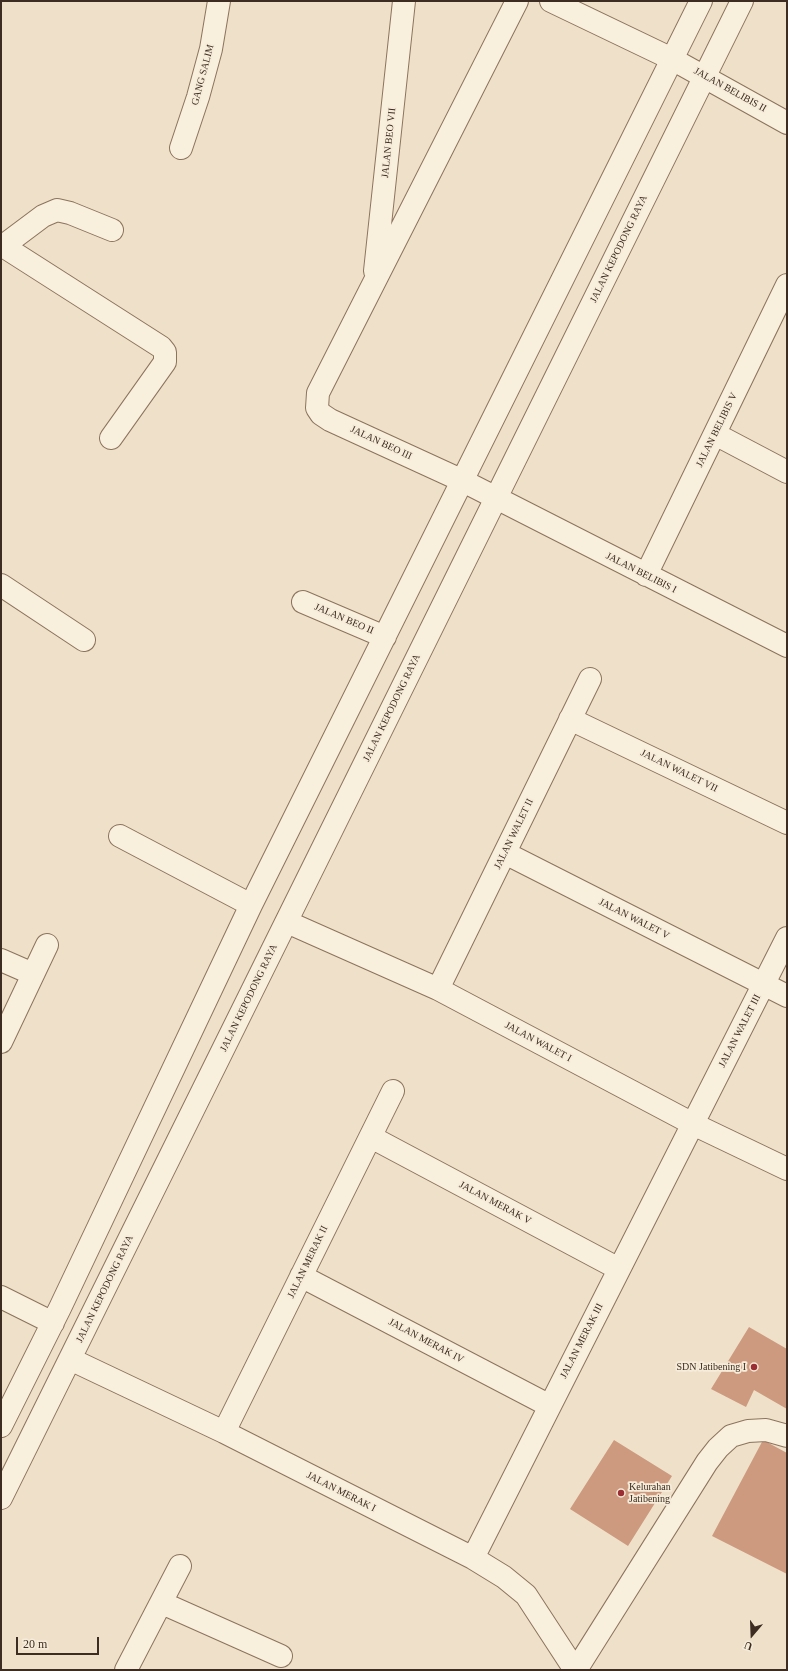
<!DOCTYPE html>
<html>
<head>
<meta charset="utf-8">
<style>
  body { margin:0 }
  #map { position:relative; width:788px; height:1671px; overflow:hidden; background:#efe1c9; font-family:Georgia,serif }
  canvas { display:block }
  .frame { position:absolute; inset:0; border:2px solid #3c2c21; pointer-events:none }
  .north { position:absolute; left:732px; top:1615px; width:40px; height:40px; -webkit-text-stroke:3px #f6ecd9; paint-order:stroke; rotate:199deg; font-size:11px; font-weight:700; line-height:16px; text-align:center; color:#3c2c21 }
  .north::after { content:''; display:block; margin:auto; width:14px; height:18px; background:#3c2c21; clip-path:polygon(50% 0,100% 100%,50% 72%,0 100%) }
  .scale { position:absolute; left:16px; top:1637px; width:83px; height:18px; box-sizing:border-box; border:2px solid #3c2c21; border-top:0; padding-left:5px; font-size:12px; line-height:14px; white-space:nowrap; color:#3c2c21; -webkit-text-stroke:3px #f6ecd9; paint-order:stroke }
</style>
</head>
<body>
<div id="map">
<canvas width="788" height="1671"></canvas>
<div class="frame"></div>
<div class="north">U</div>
<div class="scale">20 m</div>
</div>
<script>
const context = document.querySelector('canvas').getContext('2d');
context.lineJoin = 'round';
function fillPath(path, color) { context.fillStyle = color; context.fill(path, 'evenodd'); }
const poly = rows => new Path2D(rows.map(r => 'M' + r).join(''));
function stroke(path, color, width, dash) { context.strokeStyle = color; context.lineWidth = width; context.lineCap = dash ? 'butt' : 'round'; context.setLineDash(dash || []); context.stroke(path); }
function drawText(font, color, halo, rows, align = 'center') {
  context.font = font + ' Georgia,serif'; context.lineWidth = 3.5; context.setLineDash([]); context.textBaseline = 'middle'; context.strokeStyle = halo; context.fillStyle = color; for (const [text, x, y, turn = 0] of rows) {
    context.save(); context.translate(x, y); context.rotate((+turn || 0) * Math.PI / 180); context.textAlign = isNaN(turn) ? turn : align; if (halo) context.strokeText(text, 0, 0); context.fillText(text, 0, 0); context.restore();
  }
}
fillPath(poly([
  [749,1327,787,1349,787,1409,754,1390,746,1407,711,1389],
  [614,1440,672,1476,628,1546,570,1509],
  [763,1440,787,1453,787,1574,712,1536]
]), '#cd9a7f');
const minor = poly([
  [517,1,318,393,317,408,321,414,330,420,463,481,787,646],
  [551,1,672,59,787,123],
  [181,148,198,97,211,49,219,1],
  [1,246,3,246,43,216,57,210,70,213,112,230],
  [3,246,161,347,165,352,165,362,111,438],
  [375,271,404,1],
  [715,434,787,472],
  [646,575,787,285],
  [1,585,84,640],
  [303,602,385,637],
  [570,719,787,823],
  [120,836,251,905],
  [505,853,787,996],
  [287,922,438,989,693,1124,787,1169],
  [1,960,33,974],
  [438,989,590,679],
  [1,1042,47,945],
  [371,1137,619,1269],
  [301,1276,550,1406],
  [1,1297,53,1323],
  [70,1359,224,1432,473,1558,504,1577,526,1595,575,1670],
  [1,1426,60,1308,251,905,701,1],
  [224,1432,393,1091],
  [1,1498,742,1],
  [473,1558,787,938],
  [162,1603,281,1656],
  [126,1670,180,1566],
  [576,1670,707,1462,718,1448,731,1436,748,1431,766,1430,787,1436]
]);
stroke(minor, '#8c735d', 24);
stroke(minor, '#f9efdd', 22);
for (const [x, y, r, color] of [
  [754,1367,4,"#9b2d35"],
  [621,1493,4,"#9b2d35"]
]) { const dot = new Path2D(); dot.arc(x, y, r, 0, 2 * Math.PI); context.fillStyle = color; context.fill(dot); stroke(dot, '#f6ecd9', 1.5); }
drawText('10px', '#3c2c21', '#f6ecd9', [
  ["GANG SALIM",203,75,-75],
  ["JALAN BELIBIS II",730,90,29],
  ["JALAN BEO VII",389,143,-84],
  ["JALAN KEPODONG RAYA",619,249,-64],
  ["JALAN BELIBIS V",717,430,-64],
  ["JALAN BEO III",381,443,25],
  ["JALAN BELIBIS I",641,573,27],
  ["JALAN BEO II",344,619,23],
  ["JALAN KEPODONG RAYA",392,708,-64],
  ["JALAN WALET VII",679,771,26],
  ["JALAN WALET II",514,834,-64],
  ["JALAN WALET V",634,919,27],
  ["JALAN KEPODONG RAYA",249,998,-64],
  ["JALAN WALET III",740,1031,-63],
  ["JALAN WALET I",538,1042,28],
  ["JALAN MERAK V",495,1203,28],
  ["JALAN MERAK II",308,1262,-64],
  ["JALAN KEPODONG RAYA",105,1289,-64],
  ["JALAN MERAK IV",426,1341,28],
  ["JALAN MERAK III",582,1341,-63],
  ["JALAN MERAK I",341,1492,27]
]);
drawText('10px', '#3c2c21', '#f6ecd9', [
  ["SDN Jatibening I",746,1367],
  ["Kelurahan",629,1487,"left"],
  ["Jatibening",629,1499,"left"]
], 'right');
</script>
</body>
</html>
